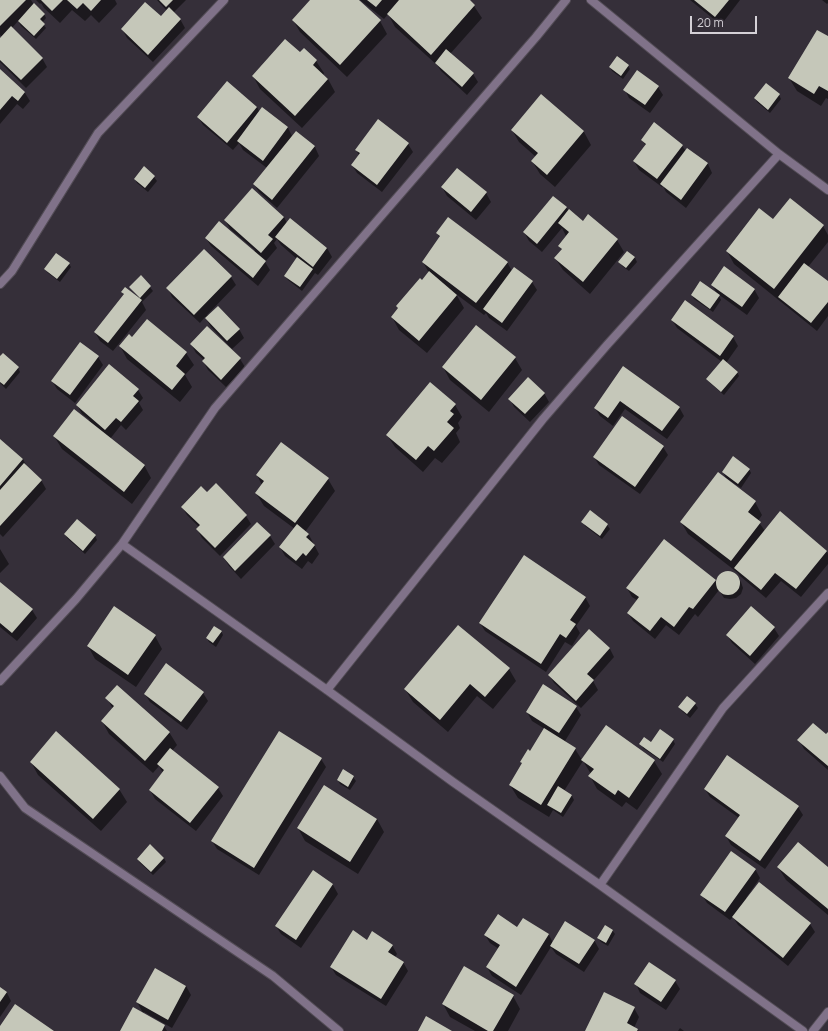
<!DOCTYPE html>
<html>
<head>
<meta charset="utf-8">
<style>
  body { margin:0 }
  #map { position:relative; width:828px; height:1031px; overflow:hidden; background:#352f39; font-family:Manrope,sans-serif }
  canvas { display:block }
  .scale { position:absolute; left:690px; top:16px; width:67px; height:18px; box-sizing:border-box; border:2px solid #d5d1d7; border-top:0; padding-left:5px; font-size:12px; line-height:14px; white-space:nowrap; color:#d5d1d7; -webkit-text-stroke:3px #352f39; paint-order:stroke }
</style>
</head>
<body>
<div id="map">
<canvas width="828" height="1031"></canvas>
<div class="scale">20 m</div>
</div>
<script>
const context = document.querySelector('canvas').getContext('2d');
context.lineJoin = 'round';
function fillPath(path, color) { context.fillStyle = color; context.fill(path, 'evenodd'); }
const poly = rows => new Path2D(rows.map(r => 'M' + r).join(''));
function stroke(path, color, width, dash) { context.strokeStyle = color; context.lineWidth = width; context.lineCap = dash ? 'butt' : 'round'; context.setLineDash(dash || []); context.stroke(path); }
fillPath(poly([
  [0,0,31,0,34,5,44,14,46,18,42,23,46,28,36,39,21,26,18,21,12,28,42,58,47,67,26,88,0,62,0,39,2,37,0,35],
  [36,0,115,0,117,4,99,23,91,15,85,21,72,10,60,23,44,8,41,3,40,4],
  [157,0,186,0,173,13,180,19,185,28,153,62,127,38,122,29,161,18,167,11],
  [311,0,468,0,474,6,482,18,450,54,473,74,478,82,467,95,441,71,437,65,395,27,388,14,384,19,360,0,359,1,380,21,387,34,347,77,300,32,293,20],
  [690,0,740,0,721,25],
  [822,0,828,0,828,3,827,4],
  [828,38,828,99,826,98,821,106,797,91,789,78],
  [300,54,316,61,324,73,323,75,328,79,335,92,302,128,260,89,253,76],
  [628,66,630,69,623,79,612,71,610,67],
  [0,70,25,93,30,101,23,109,17,104,0,124],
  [658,87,663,95,650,113,629,98,625,90],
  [541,95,584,132,591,145,555,187,540,174,532,161,536,157,519,142,512,130],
  [779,95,781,99,770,113,757,102,755,98],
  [257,107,260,113,262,109,288,128,292,136,296,132,315,147,319,156,277,208,259,192,254,184,267,168,243,150,239,143,233,150,203,125,198,117],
  [654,124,682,146,686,151,687,149,708,164,712,173,686,208,666,192,663,186,662,187,639,170,634,161,646,146,642,140],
  [408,144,413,152,382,192,357,173,352,165,359,155,356,150],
  [144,168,154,177,157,181,148,192,137,183,135,179],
  [457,169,486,193,491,202,476,220,447,196,442,187],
  [553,197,583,222,617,240,624,252,590,294,563,270,555,258,562,250,559,246,566,236,562,228,542,252,529,241,524,232],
  [284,217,287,223,327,248,332,257,318,275,315,273,302,291,288,280,285,276,297,259,281,245,277,239,274,243,277,248,265,262,270,270,258,286,211,246,206,238,254,252,255,250,230,229,225,220],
  [773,220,823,226,828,235,828,242,808,267,828,283,828,316,817,331,734,264,727,251],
  [437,233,507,262,512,271,532,282,537,290,507,331,489,318,486,313,484,315,456,294,464,308,427,353,399,330,392,317,429,273,423,262,440,238],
  [628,252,635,258,637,262,629,271,622,266,620,262],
  [69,264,71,267,60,282,48,273,45,269],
  [141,276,153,291,142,302,146,310,113,351,100,341,95,332,125,296,122,292,137,298,138,297,130,287],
  [231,277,236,285,207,315,239,329,244,338,232,349,211,327,205,317,200,323,172,297,168,288],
  [712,285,754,289,759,298,747,315,718,294,721,300,713,312,694,299,692,295,718,295],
  [686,301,733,337,738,346,726,363,737,372,739,376,724,395,710,383,708,379,722,362,677,328,672,320],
  [132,339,186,353,194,365,185,375,192,387,180,402,127,359,120,346],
  [191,344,240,359,245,367,226,387,208,370,203,361,204,360,196,353],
  [98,357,103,365,75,403,57,389,52,381],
  [0,358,18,368,20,372,6,389,0,383],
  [515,358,522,370,489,412,450,380,443,367],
  [623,368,679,407,684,416,667,439,625,409,613,426,600,416,595,408],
  [138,390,143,398,139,403,143,410,126,430,121,425,110,439,144,465,151,478,132,504,62,449,54,436,90,420,82,414,77,405],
  [544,393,549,402,530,422,514,407,510,399],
  [455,405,462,417,458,423,460,428,456,433,460,442,442,463,435,458,423,472,395,447,387,435],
  [0,440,23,459,28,469,41,480,46,489,3,537,0,534],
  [663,447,668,455,640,494,599,465,594,457],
  [749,469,751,473,741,488,726,478,723,472],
  [257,475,328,479,335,491,305,532,309,535,319,554,312,564,308,561,302,569,285,556,280,547,295,529,264,506,256,493,262,485],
  [216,485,246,516,251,524,220,556,202,538,197,529,199,527,187,515,182,507,207,493],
  [755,502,762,515,758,521,765,531,827,551,828,554,828,564,801,597,781,581,766,598,740,576,738,573,688,534,681,522],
  [590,512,607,525,610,529,602,539,585,526,583,522],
  [77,520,95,536,97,540,85,554,67,538,65,534],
  [270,536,275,544,241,579,229,566,224,558],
  [0,549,9,564,0,573],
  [729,571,734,573,741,582,743,588,741,594,736,598,730,599,724,598,719,590,698,617,695,614,679,635,666,625,655,639,633,621,628,613,637,600,632,597,627,588,715,580,716,583,718,577,723,573],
  [0,583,32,610,37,618,17,641,0,627],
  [585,597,590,606,576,626,580,633,572,646,565,642,546,672,485,631,480,623],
  [774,628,779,636,755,664,732,643,727,635],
  [589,630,610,649,614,657,593,681,598,690,581,708,554,683,549,675],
  [221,631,223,635,216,647,209,642,207,638],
  [155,636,162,649,136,687,95,659,88,646],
  [509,669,516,681,493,709,477,696,448,732,413,702,405,689],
  [203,693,208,701,187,730,150,702,145,694],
  [107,698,169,732,177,745,172,751,218,788,223,796,196,831,155,799,150,790,163,773,159,766,153,773,109,734,102,721,113,709],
  [695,704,698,708,690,718,682,711,679,707],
  [576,707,581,715,565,741,575,749,582,760,606,727,654,761,662,774,637,810,626,802,622,807,597,789,590,776,591,774,583,761,564,791,572,796,574,800,563,817,553,810,549,817,518,798,510,785,523,765,521,762,531,752,545,729,532,721,527,712],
  [828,733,828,770,804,749,799,740,826,735],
  [673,740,675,744,663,762,643,748,641,744],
  [321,759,326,767,259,875,217,849,212,841],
  [31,762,119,789,127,802,101,831,38,775],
  [353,777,356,781,350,790,340,784,338,780],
  [705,789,798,807,803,815,765,869,731,845,726,836,739,818,710,797],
  [377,819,384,832,358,874,305,841,298,828],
  [164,858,166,862,153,875,140,863,138,859],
  [778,867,828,868,828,915,786,880],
  [755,869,760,878,746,898,810,924,815,932,788,966,738,925,733,917,730,920,707,903,702,895],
  [313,872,333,885,338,894,301,948,281,934,276,926],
  [524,919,549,935,553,943,594,940,599,949,584,972,556,954,551,947,521,995,492,976,487,967,499,949,490,943,485,935,518,928],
  [612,930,615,934,608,946,601,942,598,938],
  [392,945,397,954,395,957,403,962,408,971,386,1006,336,975,331,967],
  [675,981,680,989,666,1010,640,993,636,984],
  [186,986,191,995,172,1028,144,1012,143,1013,137,1002],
  [0,988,7,993,11,1001,0,1017],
  [513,996,520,1009,508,1031,475,1031,450,1017,443,1004],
  [634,1008,639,1017,634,1028,639,1031,586,1031],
  [164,1026,167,1031,121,1031],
  [680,1028,684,1031,678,1031]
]), '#0007');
fillPath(poly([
  [0,0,26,0,0,26],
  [41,0,63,0,52,11],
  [67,0,101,0,91,11,83,3,77,9],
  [159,0,173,0,166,7],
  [310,0,359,0,381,20,340,65,292,20],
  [367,0,382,0,376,7],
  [399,0,470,0,475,5,431,55,387,14],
  [694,0,729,0,715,17],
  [145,2,161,16,169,7,181,19,148,55,121,29],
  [34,3,45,14,40,19,45,24,34,36,18,21],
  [11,26,43,58,21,80,0,60,0,38],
  [817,30,828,36,828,91,819,86,814,94,788,78],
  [285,39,300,52,304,48,317,60,313,65,328,79,295,116,252,76],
  [446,49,474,73,462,87,435,63],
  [617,56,629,65,621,76,609,67],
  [0,69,25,92,18,101,12,96,0,110],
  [637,70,659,86,645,105,623,90],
  [227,81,257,107,227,143,197,117],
  [766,83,780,94,768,110,754,98],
  [541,94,584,131,547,175,531,161,538,153,511,130],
  [262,107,288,127,263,161,237,141],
  [378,119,409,143,377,185,351,165,360,153,355,150],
  [654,122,683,145,657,179,633,161,646,144,641,140],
  [296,131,315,146,272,200,253,184],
  [687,148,708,163,681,200,660,184],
  [144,166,155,176,145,188,134,179],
  [457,168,487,192,471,212,441,187],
  [252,188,284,217,268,235,273,239,261,253,224,220],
  [553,196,567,207,537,244,523,232],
  [790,198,824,225,774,289,726,251,759,208,773,219],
  [569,209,583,221,588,214,618,239,583,282,554,258,562,249,558,246,569,232,558,223],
  [448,217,508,262,476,303,422,262,440,236,436,233],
  [290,218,327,248,313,267,275,237],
  [219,221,266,261,253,278,205,238],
  [204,249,232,276,194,315,166,288],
  [627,251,635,257,626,268,618,262],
  [56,253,70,263,57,279,44,269],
  [297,257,313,269,300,287,284,276],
  [804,263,828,281,828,302,811,323,778,297],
  [724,266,755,289,742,307,711,285],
  [514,267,533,281,502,323,483,309],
  [429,271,457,295,419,341,391,317,398,308,396,306,420,278,422,280],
  [141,275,151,286,140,298,129,287],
  [700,281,720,295,710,309,691,295],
  [125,287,142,300,108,343,94,332,124,294,121,292],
  [685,300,734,336,720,356,671,320],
  [218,306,240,329,227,341,205,318],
  [147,319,187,352,176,366,185,374,172,390,119,346,129,334,132,337],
  [476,325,516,357,481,400,442,367],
  [207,326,241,358,221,380,202,361,205,358,190,344],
  [80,342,99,356,70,395,51,381],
  [3,353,19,367,4,385,0,382,0,356],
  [723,359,738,372,721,392,706,379],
  [109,364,139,389,133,396,139,401,121,422,116,418,105,430,76,405],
  [623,366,680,407,662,431,620,401,608,418,594,408],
  [528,377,545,393,525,414,508,399],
  [430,382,456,404,450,411,454,414,447,422,454,428,434,451,428,446,416,460,386,435],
  [74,409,145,465,124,492,53,436],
  [622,416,664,446,635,487,593,457],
  [0,439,23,459,0,486],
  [281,442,329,478,295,523,255,493,264,481,256,475],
  [733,456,750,469,738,484,722,472],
  [24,463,42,480,0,526,0,490],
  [718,472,756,501,748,512,761,522,731,561,680,522],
  [216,483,247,515,215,548,196,529,200,525,181,507,201,486,207,492],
  [590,510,608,524,600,536,581,522],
  [780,511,827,551,796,589,775,573,761,590,734,568],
  [77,519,96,535,83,551,64,534],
  [257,522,271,535,235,571,223,557],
  [297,524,309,534,306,537,315,545,306,556,303,553,296,561,279,547],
  [664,539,716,580,693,609,689,607,674,627,661,617,650,631,627,613,639,597,626,588],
  [524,555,586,597,570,620,576,624,566,638,560,634,541,664,479,623],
  '716 583a12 12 0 1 1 24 0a12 12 0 1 1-24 0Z',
  [0,582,33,609,12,633,0,623],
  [114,606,156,635,128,675,87,646],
  [751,606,775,627,750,656,726,635],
  [458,625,510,668,485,697,470,684,440,720,404,689],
  [214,626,222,631,213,643,206,638],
  [589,629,610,648,587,674,594,680,576,701,548,675],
  [166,663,204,692,181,722,144,694],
  [543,684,577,706,559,733,526,712],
  [117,685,170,732,145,761,101,721,114,706,105,698],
  [687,696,696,703,687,714,678,707],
  [813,723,826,734,828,732,828,766,797,740],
  [606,725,655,760,629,798,618,790,615,795,588,776,594,769,581,760],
  [544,728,576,748,541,805,509,785,522,763,520,762,528,749,530,751],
  [660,729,674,739,660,759,639,744,644,737,651,742],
  [56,731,120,789,93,819,30,762],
  [279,731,322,758,254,868,211,841],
  [170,748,219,787,190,823,149,790,164,770,157,764],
  [727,755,799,806,760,861,725,836,740,815,704,789],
  [343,769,354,776,348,787,337,780],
  [324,785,377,819,350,862,297,828],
  [558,786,572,795,561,813,547,805],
  [798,842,828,867,828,909,777,867],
  [150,844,164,858,151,872,137,859],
  [731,851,756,869,725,912,700,895],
  [313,870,333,884,296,940,275,926],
  [759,882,811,923,783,958,732,917],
  [498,914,517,927,523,918,549,934,516,987,486,967,500,945,484,935],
  [565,921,595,940,579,964,550,946],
  [605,925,613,930,606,943,597,938],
  [353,930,367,940,372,931,393,945,388,952,404,962,381,999,330,967],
  [649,962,676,980,661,1002,634,984],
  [464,966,514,995,493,1031,488,1031,442,1004],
  [155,968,186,986,168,1020,136,1002],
  [0,987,7,992,0,1002],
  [604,992,635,1007,627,1023,638,1029,637,1031,585,1031],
  [15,1004,54,1031,0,1031,0,1026],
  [133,1007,165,1025,162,1031,120,1031],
  [426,1016,452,1031,418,1031]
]), '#c5c7b9');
const minor = poly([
  [591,0,779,154,828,190],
  [0,284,12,271,98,133,224,0],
  [122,544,327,690,453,782,600,885,803,1031],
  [0,681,76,599,122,544,215,408,536,37,566,0],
  [327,690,543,419,607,345,779,154],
  [0,776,25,808,273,976,339,1031],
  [600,885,723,708,828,593],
  [813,1031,828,1012]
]);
stroke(minor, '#524c55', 10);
stroke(minor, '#807289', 8);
</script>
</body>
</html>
